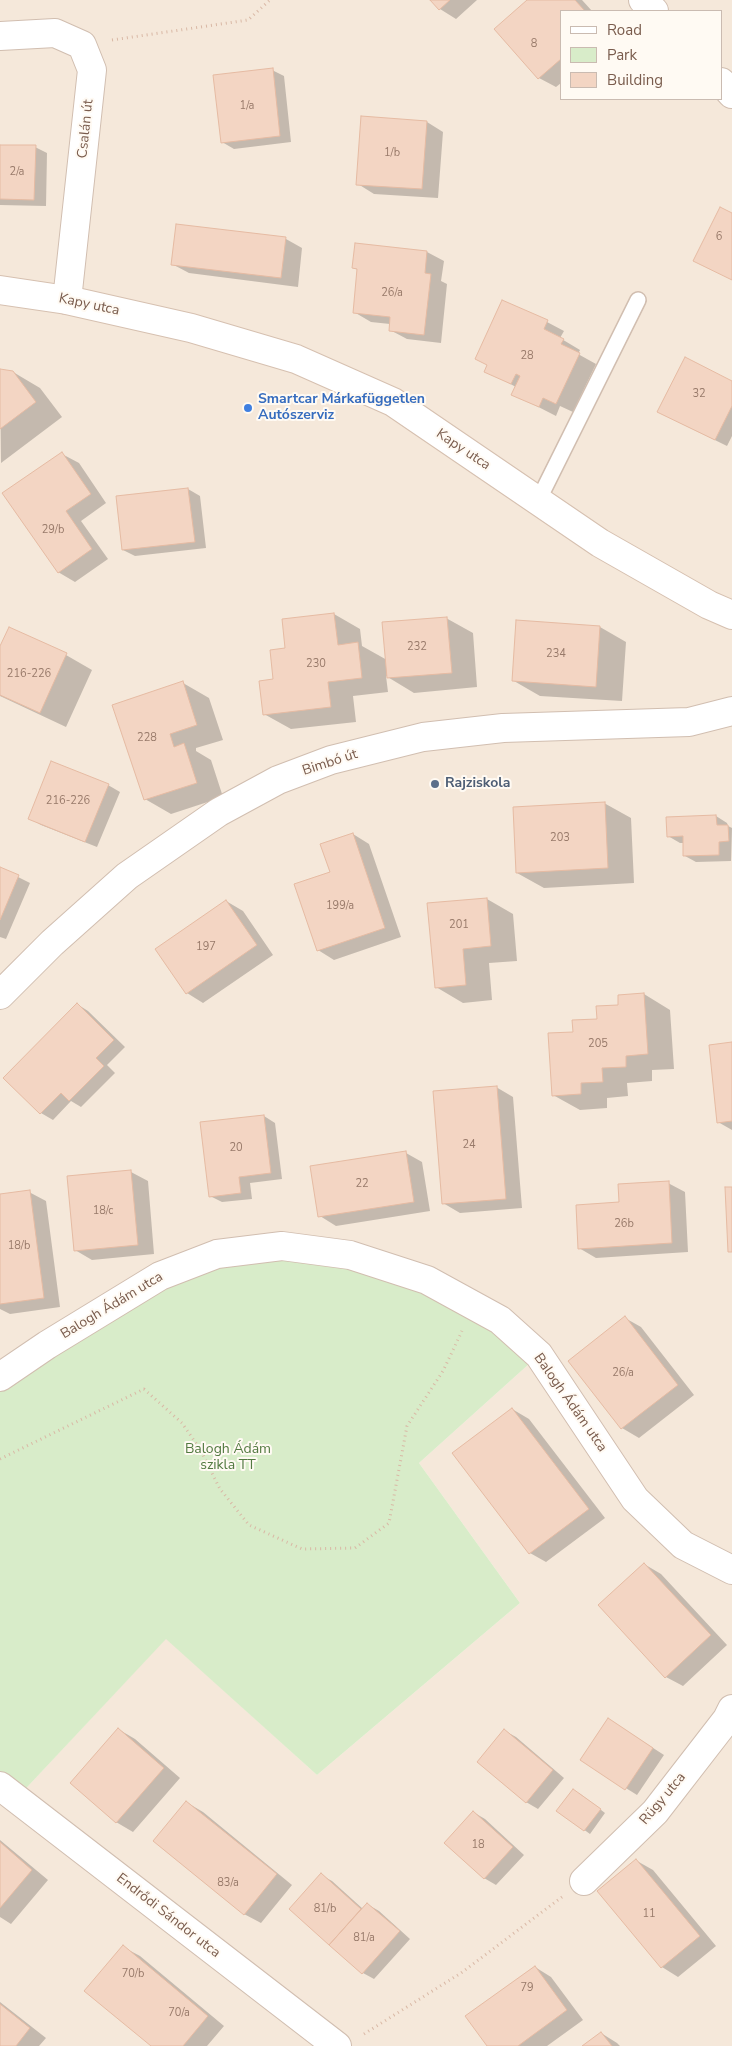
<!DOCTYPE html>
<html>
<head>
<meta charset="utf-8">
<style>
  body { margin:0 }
  #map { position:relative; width:732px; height:2046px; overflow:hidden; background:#fdf6ec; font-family:"Nunito Sans",sans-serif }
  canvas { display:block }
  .legend { position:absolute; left:560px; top:10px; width:162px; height:90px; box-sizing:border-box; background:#fffaf3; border:1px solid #cabbb1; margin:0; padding:6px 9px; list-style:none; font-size:15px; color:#7a5c4d }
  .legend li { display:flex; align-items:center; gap:10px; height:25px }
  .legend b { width:25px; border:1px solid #cabbb1 }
</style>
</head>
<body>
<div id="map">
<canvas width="732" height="2046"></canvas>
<ul class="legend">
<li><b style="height:6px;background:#fff"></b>Road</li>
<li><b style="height:14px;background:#d8ecc9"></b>Park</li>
<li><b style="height:14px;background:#f3d5c3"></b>Building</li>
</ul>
</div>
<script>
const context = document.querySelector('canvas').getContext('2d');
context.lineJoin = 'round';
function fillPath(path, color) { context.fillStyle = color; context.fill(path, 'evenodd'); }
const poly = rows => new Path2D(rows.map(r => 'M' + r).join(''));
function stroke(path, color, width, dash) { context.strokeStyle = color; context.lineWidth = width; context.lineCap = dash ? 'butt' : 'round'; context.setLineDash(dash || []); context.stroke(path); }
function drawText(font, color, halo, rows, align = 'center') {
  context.font = font + ' "Nunito Sans",sans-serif'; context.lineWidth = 4; context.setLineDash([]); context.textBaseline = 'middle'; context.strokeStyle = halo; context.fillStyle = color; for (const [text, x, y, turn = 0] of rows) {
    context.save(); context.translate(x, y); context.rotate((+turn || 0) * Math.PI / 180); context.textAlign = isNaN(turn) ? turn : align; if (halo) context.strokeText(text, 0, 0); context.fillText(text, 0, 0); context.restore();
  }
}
fillPath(poly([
  [0,0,732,0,732,2046,0,2046,0,1786,16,1799,166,1638,317,1775,520,1603,419,1463,539,1355,0,1377],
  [561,11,721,11,721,99,561,99]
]), '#f5e8da');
fillPath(poly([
  [282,1246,427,1280,539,1355,419,1463,520,1603,317,1775,166,1639,16,1799,0,1786,0,1377,160,1276]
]), '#d8ecc9');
fillPath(poly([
  [431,0,477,0,456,19,440,9],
  [529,0,582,0,592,11,561,11,561,83,556,87,539,78],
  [272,70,284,76,291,142,234,149,222,142],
  [427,122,443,132,438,198,374,194,358,184],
  [0,146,35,147,47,153,46,206,0,205],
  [286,239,302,248,298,287,189,273,172,264],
  [356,244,427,252,444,261,441,281,447,284,441,343,407,339,390,330,390,324,371,322,354,312,359,270,353,268],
  [547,322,564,331,560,338,580,350,578,354,596,364,573,412,560,406,556,416,513,394,516,387,486,371],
  [0,370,13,372,40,388,62,417,1,463],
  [732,382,732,436,727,446,670,418],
  [62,454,79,463,106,503,81,521,108,559,75,582,58,572],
  [188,489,200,496,206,548,135,556,123,550,117,497],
  [334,614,360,629,362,646,387,660,446,618,473,633,477,687,414,693,386,676,388,692,353,696,356,722,291,729,264,714,275,680],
  [600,627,626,642,622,701,540,696,514,681],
  [0,649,66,655,92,670,66,727,0,696],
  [183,683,209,698,223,740,196,748,196,751,211,760,223,797,171,814,145,799],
  [108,785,120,792,97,847,41,825,29,818],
  [604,803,631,818,634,883,544,888,517,873],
  [716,816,727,823,728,826,732,828,731,861,696,862,685,856,684,843,680,843,668,836],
  [353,834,369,844,401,937,334,960,318,950],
  [0,868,30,883,6,939,0,937],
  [487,899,513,914,517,961,489,963,492,1000,463,1003,436,987],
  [226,901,243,911,273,955,203,1003,187,993],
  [644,994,670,1010,674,1069,652,1070,652,1081,627,1083,628,1096,607,1098,607,1108,580,1110,553,1095,574,1033],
  [77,1004,88,1011,125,1047,107,1065,115,1073,81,1107,71,1101,53,1120,41,1113,5,1078],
  [732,1044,732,1130,718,1122],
  [496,1087,513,1097,522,1208,460,1213,443,1203],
  [264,1116,275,1123,282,1179,250,1183,252,1199,222,1202,210,1196],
  [406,1153,422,1162,430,1211,336,1226,320,1216],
  [131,1172,148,1181,154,1254,92,1260,75,1250],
  [668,1183,685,1192,688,1252,596,1258,579,1248,620,1203],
  [29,1192,46,1201,60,1307,10,1314,0,1309,0,1196],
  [625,1318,641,1327,694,1395,639,1438,622,1428],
  [512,1409,529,1419,605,1518,546,1562,530,1553],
  [644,1564,661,1574,727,1645,683,1686,666,1677],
  [619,1726,664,1755,637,1795,581,1760],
  [118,1729,135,1739,180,1778,133,1832,116,1822],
  [505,1731,516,1737,564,1778,538,1809,526,1802],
  [579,1793,605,1813,590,1834,558,1811],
  [186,1802,203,1812,292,1885,261,1923,244,1914],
  [473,1812,485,1819,524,1855,496,1885,484,1878],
  [0,1840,48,1880,11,1924,0,1917],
  [637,1861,653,1870,716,1946,678,1977,662,1967],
  [321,1875,332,1881,363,1909,367,1904,379,1911,410,1939,374,1979,363,1973,290,1909],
  [123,1947,140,1956,224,2026,207,2046,153,2046],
  [535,1967,551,1977,583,2020,547,2046,488,2046],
  [0,2002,46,2038,39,2046,0,2046],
  [601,2033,617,2043,620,2046,584,2046]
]), '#0003');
const building = poly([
  [430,0,450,0,439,10,430,0],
  [527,0,575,0,585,11,561,11,561,59,538,79,494,29,527,0],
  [273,68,280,136,221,143,213,75,273,68],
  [361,116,427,121,422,189,356,185,361,116],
  [0,145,36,145,34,200,0,199,0,145],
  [720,207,732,213,732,280,693,261,720,207],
  [176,224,286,237,281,278,171,265,176,224],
  [355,243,427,251,425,273,431,274,424,335,389,331,390,317,353,313,357,269,352,268,355,243],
  [502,300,548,320,544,329,564,339,561,344,580,353,556,404,543,398,539,407,511,395,520,376,516,374,511,384,484,372,487,365,475,359,502,300],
  [685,357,732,381,732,406,715,440,657,412,685,357],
  [0,369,13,371,36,402,0,429,0,369],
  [62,452,91,494,66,511,92,549,58,573,2,493,62,452],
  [188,488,195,542,122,550,116,496,188,488],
  [334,613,338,645,358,642,362,678,328,682,331,707,263,715,259,681,273,679,270,650,285,648,282,619,334,613],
  [447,617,452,673,387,678,382,622,447,617],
  [516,620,600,626,596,687,512,681,516,620],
  [9,627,67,653,40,713,0,695,0,646,9,627],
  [183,681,197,725,170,734,174,747,184,743,197,783,144,800,112,705,183,681],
  [51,761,109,784,85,842,28,819,51,761],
  [605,802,608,868,516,873,513,807,605,802],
  [716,815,717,825,728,825,729,841,719,842,719,855,683,856,683,836,667,837,666,817,716,815],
  [353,833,385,928,317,951,294,884,330,872,320,844,353,833],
  [0,867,19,875,0,920,0,867],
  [487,898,491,946,463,949,466,985,435,988,427,903,487,898],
  [226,900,257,945,186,994,155,949,226,900],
  [644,993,648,1054,626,1056,626,1067,602,1068,603,1082,581,1083,581,1094,552,1096,548,1033,573,1032,572,1020,597,1019,596,1006,618,1005,618,995,644,993],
  [77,1003,114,1040,96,1058,104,1066,69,1101,61,1093,40,1114,3,1078,77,1003],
  [732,1042,732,1121,717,1123,709,1045,732,1042],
  [497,1086,506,1199,442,1204,433,1091,497,1086],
  [264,1115,271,1173,239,1177,241,1193,209,1197,200,1122,264,1115],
  [406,1151,414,1202,318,1217,310,1166,406,1151],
  [131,1170,138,1245,74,1251,67,1176,131,1170],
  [669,1181,672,1243,578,1249,576,1205,619,1202,618,1184,669,1181],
  [725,1187,732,1187,732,1252,728,1252,725,1187],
  [30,1190,44,1298,0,1304,0,1194,30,1190],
  [625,1316,678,1385,621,1429,568,1361,625,1316],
  [512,1408,589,1509,529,1554,452,1453,512,1408],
  [644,1563,711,1635,665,1678,598,1605,644,1563],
  [608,1718,653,1748,625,1790,580,1760,608,1718],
  [118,1728,164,1768,116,1823,70,1783,118,1728],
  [504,1729,553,1770,526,1803,477,1762,504,1729],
  [573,1789,601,1809,584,1831,556,1811,573,1789],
  [186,1801,277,1874,244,1915,153,1841,186,1801],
  [473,1811,513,1847,484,1879,444,1843,473,1811],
  [0,1842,32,1870,0,1908,0,1842],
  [636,1859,700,1936,661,1968,597,1891,636,1859],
  [321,1873,361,1909,329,1945,289,1909,321,1873],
  [367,1903,400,1931,362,1974,329,1945,367,1903],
  [123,1945,208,2016,183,2046,151,2046,84,1991,123,1945],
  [535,1966,567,2010,518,2046,487,2046,465,2016,535,1966],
  [0,2004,30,2028,16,2046,0,2046,0,2004],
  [601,2032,612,2046,582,2046,601,2032]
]);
fillPath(building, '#f3d5c3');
stroke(building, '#e6bba3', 1);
const lane = poly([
  [538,501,638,300]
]);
const street = poly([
  [643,0,654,11],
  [0,36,55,33,82,45,92,70,67,300],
  [721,82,732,94],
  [0,995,52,943,127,876,219,812,278,780,331,760,423,737,503,728,689,722,732,711],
  [0,1377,47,1345,160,1276,217,1254,282,1246,350,1255,427,1280,500,1320,539,1355,635,1499,683,1545,732,1570],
  [0,1786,337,2046],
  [584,1881,655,1812,727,1719,732,1709]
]);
const secondary = poly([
  [0,290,67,300,191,328,296,359,393,402,600,543,709,605,732,615]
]);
stroke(lane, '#d1beb0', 18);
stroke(street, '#d1beb0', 30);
stroke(secondary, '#d6c0b0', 30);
stroke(poly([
  [112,40,248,20,270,0],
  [0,1459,144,1389,182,1423,200,1449,220,1489,249,1525,302,1549,355,1548,389,1523,407,1426,443,1371,462,1331],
  [364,2034,461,1973,562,1897]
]), '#d9b8a5', 3, [1, 4]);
stroke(lane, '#fff', 15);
stroke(street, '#fff', 28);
stroke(secondary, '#fff', 28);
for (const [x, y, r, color] of [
  [248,408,5,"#3f7fe0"],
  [435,784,5,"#5c6f8a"]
]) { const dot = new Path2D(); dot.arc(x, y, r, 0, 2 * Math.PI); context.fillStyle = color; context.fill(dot); stroke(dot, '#fffaf3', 2); }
drawText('11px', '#987a6a', null, [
  ["8",534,44],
  ["1/a",247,106],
  ["1/b",392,153],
  ["2/a",17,172],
  ["6",719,237],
  ["26/a",392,293],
  ["28",527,356],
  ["32",699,394],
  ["29/b",53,530],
  ["232",417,647],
  ["234",556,654],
  ["230",316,664],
  ["216-226",29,674],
  ["228",147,738],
  ["216-226",68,801],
  ["203",560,838],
  ["199/a",340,906],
  ["201",459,925],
  ["197",206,947],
  ["205",598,1044],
  ["24",469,1145],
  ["20",236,1148],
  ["22",362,1184],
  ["18/c",103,1211],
  ["26b",624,1224],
  ["18/b",19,1246],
  ["26/a",623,1373],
  ["18",478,1845],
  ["83/a",228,1883],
  ["81/b",325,1909],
  ["11",649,1914],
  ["81/a",364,1938],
  ["70/b",133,1974],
  ["79",527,1988],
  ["70/a",179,2013]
]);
drawText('14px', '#7a5c4d', '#fffaf3', [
  ["Csalán út",86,129,-84],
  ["Kapy utca",89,305,12],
  ["Kapy utca",463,450,34],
  ["Bimbó út",330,763,-18],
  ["Balogh Ádám utca",112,1306,-31],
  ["Balogh Ádám utca",570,1403,55],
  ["Rügy utca",663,1799,-50],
  ["Endrődi Sándor utca",168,1916,38]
]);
drawText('bold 14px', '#366cbe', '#fffaf3', [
  ["Smartcar Márkafüggetlen",258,400],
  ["Autószerviz",258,416]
], 'left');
drawText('bold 14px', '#4e5e75', '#fffaf3', [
  ["Rajziskola",445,784]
], 'left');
drawText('14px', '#537a41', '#fffaf3', [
  ["Balogh Ádám",228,1450],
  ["szikla TT",228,1466]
]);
</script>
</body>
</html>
